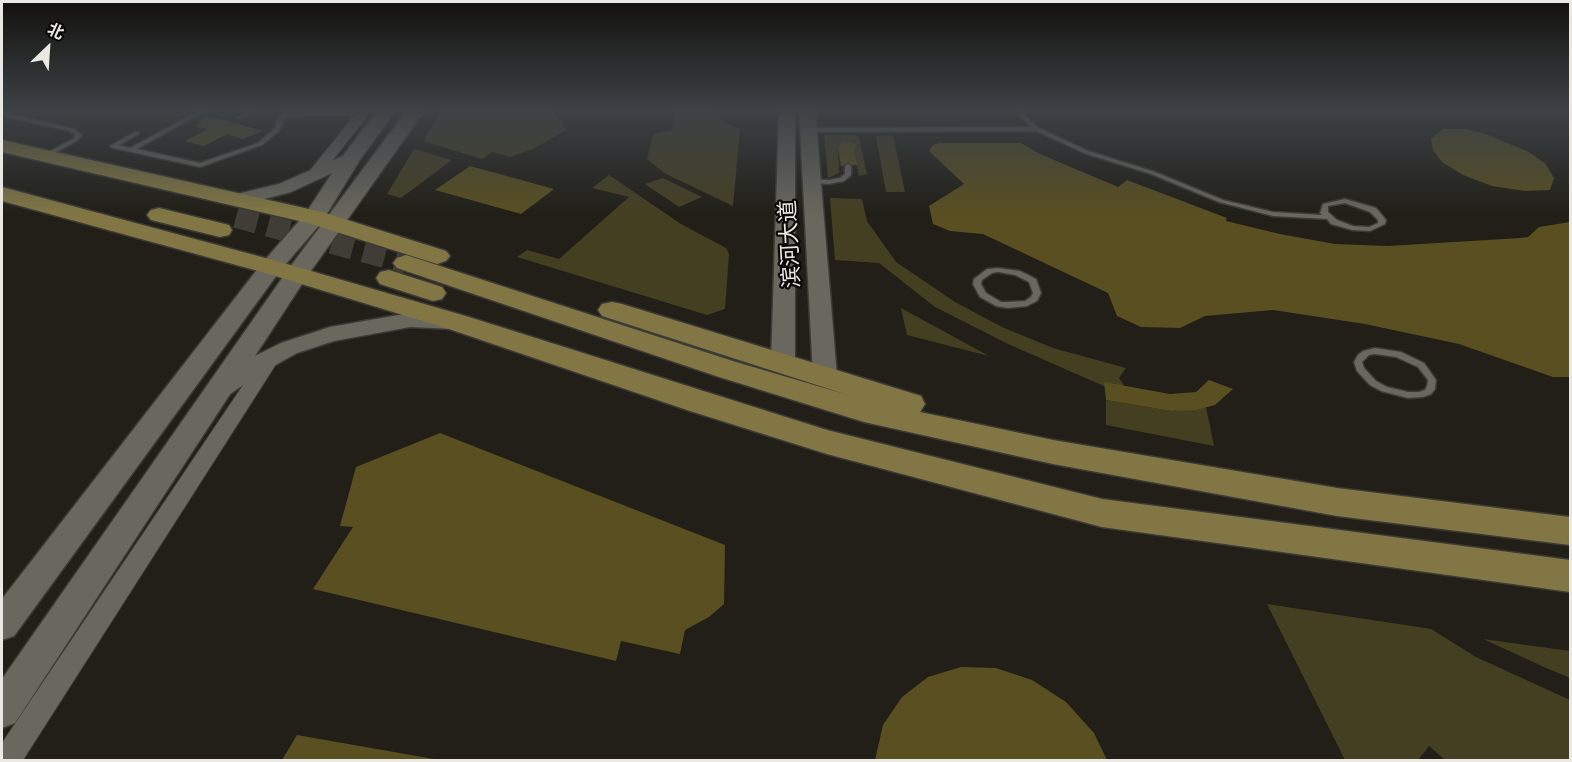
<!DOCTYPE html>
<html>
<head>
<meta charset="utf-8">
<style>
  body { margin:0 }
  #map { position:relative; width:1572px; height:762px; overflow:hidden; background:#211f17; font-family:"Space Grotesk","Noto Sans SC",sans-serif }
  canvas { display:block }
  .frame { position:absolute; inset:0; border:3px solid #e9e8e3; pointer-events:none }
  .north { position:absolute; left:18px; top:18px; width:60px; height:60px; -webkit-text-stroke:4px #0a0906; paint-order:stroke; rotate:25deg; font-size:16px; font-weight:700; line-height:24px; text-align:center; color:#e9e8e3 }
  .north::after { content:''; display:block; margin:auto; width:21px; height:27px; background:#e9e8e3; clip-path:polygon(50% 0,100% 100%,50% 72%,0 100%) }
</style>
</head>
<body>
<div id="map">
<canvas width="1572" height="762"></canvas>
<div class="frame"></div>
<div class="north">北</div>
</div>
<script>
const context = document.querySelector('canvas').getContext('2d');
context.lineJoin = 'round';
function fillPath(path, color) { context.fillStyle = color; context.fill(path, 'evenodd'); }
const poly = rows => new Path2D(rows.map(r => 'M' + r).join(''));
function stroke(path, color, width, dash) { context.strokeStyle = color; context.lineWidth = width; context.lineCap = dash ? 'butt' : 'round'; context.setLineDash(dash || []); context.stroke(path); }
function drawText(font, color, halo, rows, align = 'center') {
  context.font = font + ' "Space Grotesk","Noto Sans SC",sans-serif'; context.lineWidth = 4.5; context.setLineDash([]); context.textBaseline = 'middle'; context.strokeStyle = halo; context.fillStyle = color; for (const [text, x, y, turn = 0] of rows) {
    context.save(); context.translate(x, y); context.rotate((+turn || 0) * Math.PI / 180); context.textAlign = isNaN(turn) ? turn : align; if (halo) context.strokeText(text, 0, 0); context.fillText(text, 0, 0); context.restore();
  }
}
fillPath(poly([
  [442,110,553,110,566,130,533,149,510,157,492,152,482,159,423,141],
  [676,110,712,110,727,124,740,129,733,206,664,173,647,159,653,134,672,130],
  [824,135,856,135,859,137,867,174,859,176,854,152,842,141,838,148,839,173,828,178],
  [893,135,905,192,886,192,876,136],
  [414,149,452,160,401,198,387,194],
  [609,175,681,224,726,248,729,254,725,309,707,315,517,257,527,250,559,259,629,197,592,188],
  [663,178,702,197,679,207,645,184],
  [830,198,862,199,867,221,896,262,955,302,1002,327,1053,348,1126,368,1119,378,1125,387,1106,387,1008,344,935,307,879,263,835,260],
  [901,308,989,356,907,335],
  [1106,400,1171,411,1206,407,1214,446,1106,425],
  [1267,604,1431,629,1476,657,1570,700,1570,760,1445,760,1429,746,1418,760,1345,760],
  [1483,639,1570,651,1570,678,1544,667]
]), '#453f22');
fillPath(poly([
  [208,116,263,131,243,139,227,134,204,146,185,141,208,129,195,126,202,122,197,121],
  [1444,129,1466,129,1483,133,1527,151,1545,163,1554,178,1550,190,1525,191,1492,186,1463,175,1442,162,1433,150,1431,138],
  [842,141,856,144,854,152,858,165,841,166,838,148],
  [940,143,1021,143,1040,154,1118,187,1127,180,1227,218,1226,221,1280,234,1335,244,1388,246,1521,238,1528,237,1539,227,1570,222,1570,377,1553,377,1459,344,1365,324,1273,310,1205,316,1180,328,1141,327,1117,316,1108,293,983,234,950,231,933,224,929,206,964,184,929,151,933,145],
  [470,166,554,189,521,214,435,190],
  [1209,380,1233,389,1215,405,1196,410,1171,411,1106,400,1104,382,1170,394,1196,392],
  [440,433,725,545,724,604,709,617,685,630,680,654,621,641,616,661,313,589,353,527,340,526,356,467],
  [961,667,996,668,1032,680,1066,702,1094,733,1107,760,875,760,883,725,902,697,928,677],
  [297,735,434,759,434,760,282,760]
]), '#594f20');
stroke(poly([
  [236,217,406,263]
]), '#3f3d36', 22, [22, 11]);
const service = poly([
  [200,110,207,110,137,149,200,163,258,143,275,128,279,115,285,110,291,110,288,113,364,110,367,112,364,114,285,117,280,130,262,145,200,167,113,148,110,146,135,132,139,132,139,134,119,145,130,148,200,110],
  [249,110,256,110,241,119,237,119,237,117,249,110],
  [1014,110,1020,110,1037,127,1088,151,1155,172,1223,200,1273,212,1322,215,1320,213,1323,204,1345,199,1376,208,1386,220,1385,224,1370,231,1352,230,1331,224,1327,219,1273,216,1219,202,1151,174,1084,153,1036,131,809,132,806,130,809,128,1031,127,1014,110],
  [1345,203,1370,212,1378,220,1378,223,1369,227,1353,226,1337,220,1328,212,1328,206,1345,203],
  [2,112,74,129,82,135,77,141,47,157,43,157,43,155,73,139,75,135,70,131,2,116,2,112],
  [848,164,851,166,851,175,844,181,829,184,811,183,808,181,811,179,829,180,840,178,845,174,845,166,848,164],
  [998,268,1020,271,1036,279,1041,293,1037,301,1027,306,1008,308,996,306,980,297,973,284,974,279,987,269,998,268],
  [998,272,1015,275,1029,282,1033,293,1031,297,1025,301,1008,302,1001,302,986,293,981,284,982,280,992,273,998,272],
  [1375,348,1401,352,1424,363,1436,380,1435,389,1431,394,1423,397,1408,398,1381,391,1370,385,1357,371,1354,362,1358,355,1363,351,1375,348],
  [1375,354,1396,357,1418,367,1428,380,1427,386,1425,390,1419,392,1408,392,1387,387,1376,381,1364,368,1362,362,1369,355,1375,354]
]);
const minor = poly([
  [359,110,372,110,318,179,308,179,306,176,308,173,359,110],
  [271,352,278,354,280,358,23,760,2,760,2,743,264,354,271,352]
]);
const tertiary = poly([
  [779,110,795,110,795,363,791,369,783,371,775,369,771,363,779,110],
  [799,110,815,110,837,376,833,382,825,384,817,382,813,376,799,110],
  [352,152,358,153,361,157,358,161,291,192,237,206,218,202,216,198,218,194,225,192,237,194,279,184,352,152],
  [410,313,453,315,461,317,464,322,461,327,453,329,410,327,334,341,297,353,261,373,230,394,221,396,212,394,209,388,212,382,245,361,281,343,330,327,410,313]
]);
const secondary = poly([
  [378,110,396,110,361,158,322,222,279,272,14,636,2,640,2,599,263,262,306,213,345,153,378,110],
  [407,110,425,110,306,278,15,723,2,728,2,679,287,271,407,110]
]);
const primary = poly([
  [2,140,322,212,446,251,450,256,446,261,437,264,308,223,2,152,2,140],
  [2,187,280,262,469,317,827,430,1102,499,1570,560,1570,592,1102,527,827,454,687,410,449,329,262,272,2,201,2,187],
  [159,208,229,225,232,230,229,235,220,237,151,220,147,215,151,210,159,208],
  [406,255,736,362,848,395,602,316,598,310,602,304,612,302,622,304,921,396,925,404,920,412,1053,440,1337,488,1570,517,1570,545,1337,516,1053,464,864,422,716,376,397,268,393,263,397,258,406,255],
  [389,270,442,287,446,293,442,299,433,301,380,284,376,278,380,272,389,270]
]);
stroke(service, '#3b3a35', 3);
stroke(minor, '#3b3a35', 2);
stroke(tertiary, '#3b3a35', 3);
stroke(secondary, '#3b3a35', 3);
stroke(primary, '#3b3a35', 3);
fillPath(service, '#69675e');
fillPath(minor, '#69675e');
fillPath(tertiary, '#69675e');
fillPath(secondary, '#69675e');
fillPath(primary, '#827744');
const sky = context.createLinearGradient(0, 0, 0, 216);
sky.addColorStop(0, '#12110d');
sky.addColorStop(0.51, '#3d4247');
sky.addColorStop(1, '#3d424700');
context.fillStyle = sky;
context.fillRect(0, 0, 1572, 216);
drawText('22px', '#e9e8e3', '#0a0906', [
  ["滨河大道",791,244,-93]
]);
</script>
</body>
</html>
